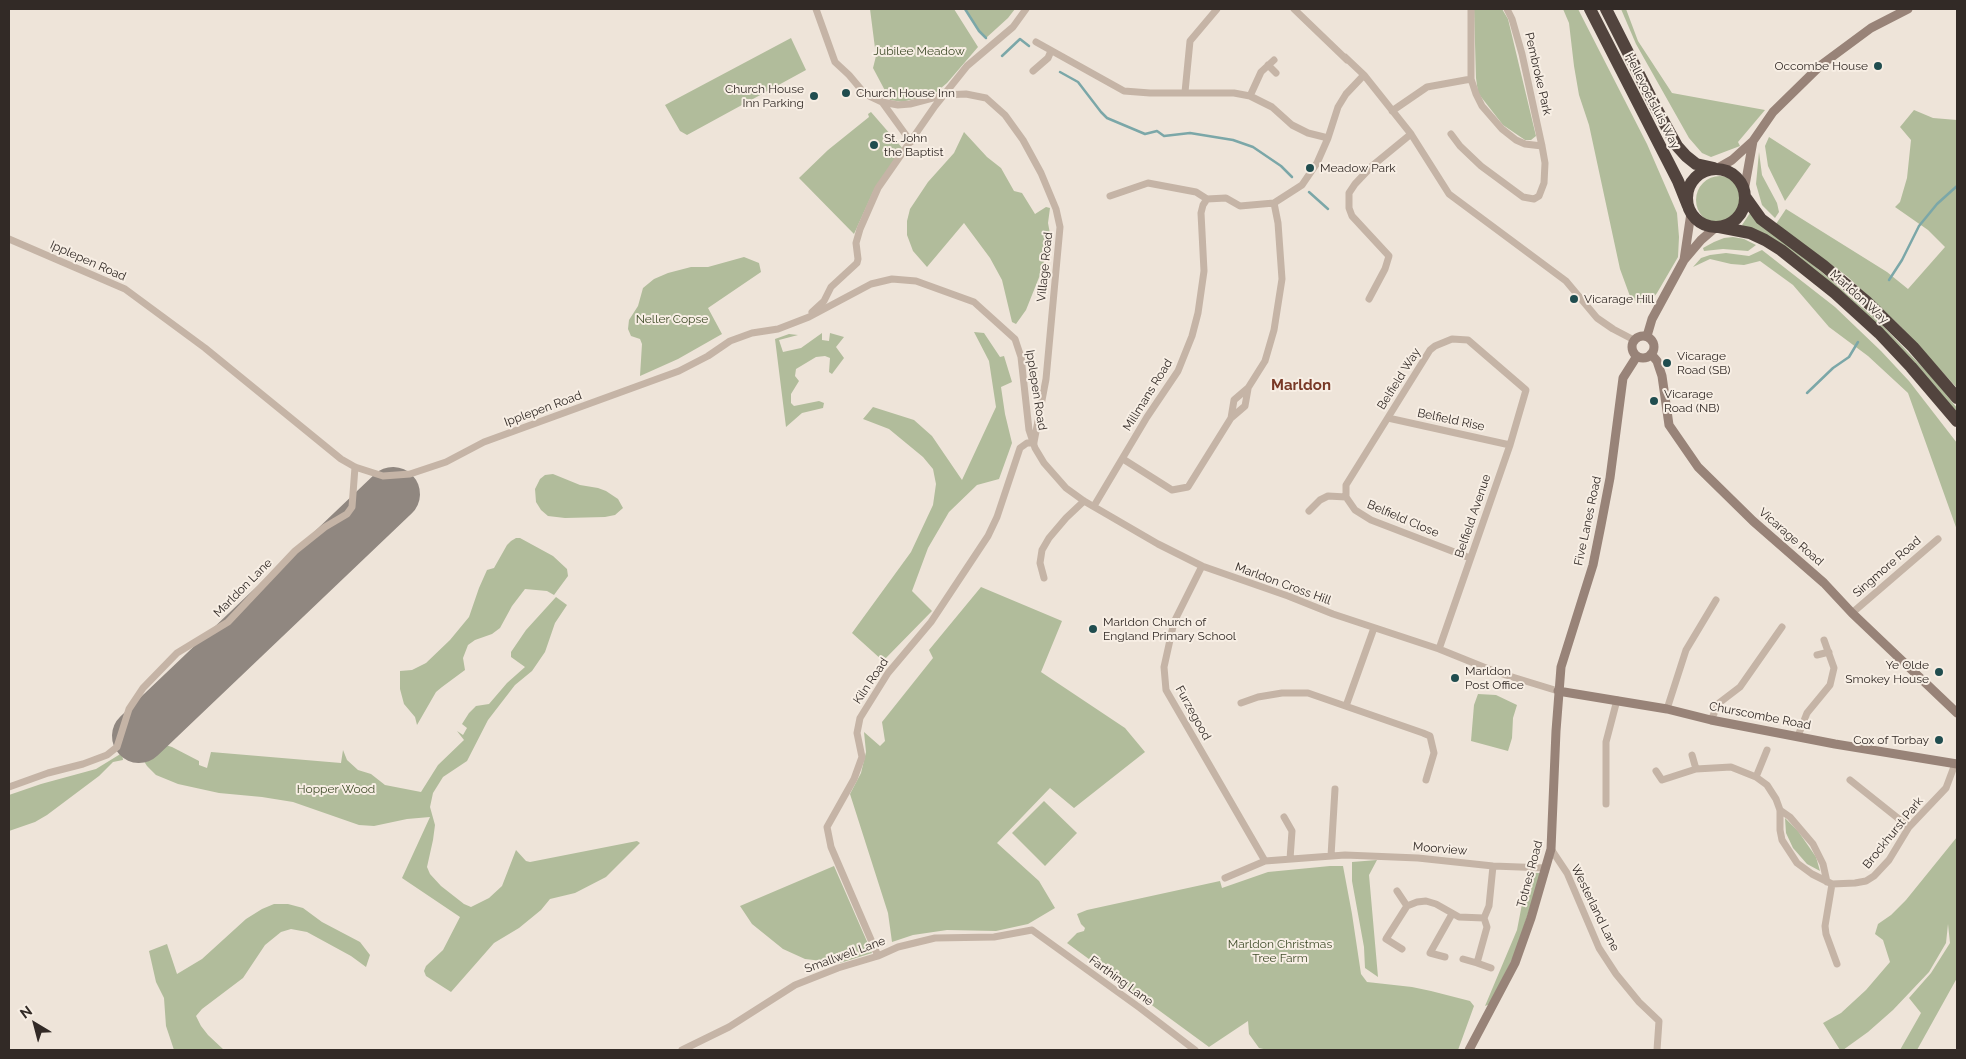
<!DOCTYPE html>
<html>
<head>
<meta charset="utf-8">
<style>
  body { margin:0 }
  #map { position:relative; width:1966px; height:1059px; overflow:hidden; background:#eee4d9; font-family:Raleway,sans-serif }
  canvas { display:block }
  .frame { position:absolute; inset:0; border:10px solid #322a26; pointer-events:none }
  .north { position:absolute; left:10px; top:999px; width:50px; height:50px; -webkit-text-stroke:4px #f7eee4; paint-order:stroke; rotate:323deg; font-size:14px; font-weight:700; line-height:20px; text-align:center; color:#322a26 }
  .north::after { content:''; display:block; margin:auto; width:18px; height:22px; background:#322a26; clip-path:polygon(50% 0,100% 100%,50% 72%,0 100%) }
</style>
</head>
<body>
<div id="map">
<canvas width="1966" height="1059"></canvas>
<div class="frame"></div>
<div class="north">N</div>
</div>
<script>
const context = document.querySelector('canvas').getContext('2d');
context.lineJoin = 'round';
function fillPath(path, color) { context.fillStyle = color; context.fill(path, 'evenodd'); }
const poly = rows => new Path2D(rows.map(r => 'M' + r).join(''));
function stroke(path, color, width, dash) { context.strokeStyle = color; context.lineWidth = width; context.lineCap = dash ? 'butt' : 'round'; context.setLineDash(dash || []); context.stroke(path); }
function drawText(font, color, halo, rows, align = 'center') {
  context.font = font + ' Raleway,sans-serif'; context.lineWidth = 4; context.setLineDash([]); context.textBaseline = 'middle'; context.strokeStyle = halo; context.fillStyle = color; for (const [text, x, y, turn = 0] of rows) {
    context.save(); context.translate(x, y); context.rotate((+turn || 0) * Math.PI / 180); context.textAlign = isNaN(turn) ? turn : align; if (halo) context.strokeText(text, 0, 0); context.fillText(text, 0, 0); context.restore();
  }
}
fillPath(poly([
  [870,9,954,9,978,47,947,83,934,94,902,102,890,100,873,68,876,56],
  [965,9,1015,9,1008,18,986,38,979,31],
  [1474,9,1502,9,1508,19,1535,132,1536,136,1531,140,1525,140,1503,125,1478,93,1476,78],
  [1563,9,1578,9,1647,144,1677,213,1679,237,1678,257,1657,293,1653,298,1641,303,1631,299,1620,269,1589,125,1579,95,1574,66,1569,23],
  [1621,9,1626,9,1638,41,1672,93,1765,110,1738,142,1740,146,1711,157,1702,153,1689,138,1636,44],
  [791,38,806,70,687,135,680,131,665,105],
  [1914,110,1933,118,1957,120,1957,388,1900,326,1848,277,1776,224,1786,209,1887,272,1908,289,1945,247,1928,230,1895,207,1900,202,1907,178,1911,140,1900,127],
  [871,112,904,150,873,192,854,234,799,178,828,150,869,117,868,114],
  [964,132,987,157,1001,168,1014,191,1022,193,1035,214,1046,207,1050,208,1048,223,1051,239,1040,275,1026,310,1016,324,1012,322,1002,280,990,258,964,223,927,267,913,251,907,235,907,221,910,209,928,182,954,153],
  [1769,137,1811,164,1785,201,1768,166,1765,146],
  [1759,152,1762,175,1777,203,1779,212,1775,218,1762,205,1756,184],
  '1696 200a24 24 0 1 1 48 0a24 24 0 1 1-48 0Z',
  [1750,213,1824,274,1879,322,1930,375,1957,408,1957,413,1912,360,1742,225],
  [1733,237,1744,239,1756,245,1748,251,1723,249,1704,251,1703,248,1714,242,1724,238],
  [1762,250,1835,307,1881,351,1909,381,1957,443,1957,530,1908,393,1868,356,1829,327,1793,285,1760,261,1744,265,1731,264,1710,259,1693,267,1701,258,1710,255,1726,253,1749,256],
  [744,257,759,263,761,272,708,308,722,334,678,359,640,376,642,344,640,339,631,336,628,329,629,320,638,306,643,288,654,279,668,273,691,267,708,267],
  [974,332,984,333,1000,357,1004,356,1012,382,1001,387,1005,414,1012,443,999,479,977,485,949,512,928,548,912,591,932,611,883,661,852,633,911,552,933,505,936,484,933,469,923,457,889,429,863,419,873,407,914,420,932,436,962,480,996,407,989,361],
  [822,333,822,340,829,341,830,333,844,337,836,347,844,358,832,374,829,372,830,358,825,356,816,357,796,369,795,376,799,381,791,394,791,403,794,406,819,401,824,403,823,408,802,413,786,427,775,339,789,334,798,335,779,340,783,352,801,348],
  [553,474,580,485,598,488,606,491,618,499,623,508,615,515,605,517,565,518,548,516,541,510,536,502,535,489,540,479,545,475],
  [516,538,520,538,553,556,567,569,568,576,554,595,547,591,525,589,512,606,500,628,492,634,475,640,468,645,463,658,465,670,442,687,436,692,417,725,415,717,404,704,400,689,400,671,412,670,426,663,450,640,469,617,479,588,487,570,494,568,507,545,511,541],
  [981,587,1062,621,1041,672,1125,728,1145,752,1074,808,1050,788,997,843,1039,881,1055,908,1028,924,996,931,947,930,913,935,892,942,888,913,850,794,861,773,866,752,864,732,880,746,885,741,882,722,933,658,929,650],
  [556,597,567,605,555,623,545,652,532,671,515,685,488,720,467,761,443,777,433,793,430,807,435,825,433,840,427,867,430,874,441,886,464,904,471,907,489,898,502,886,516,850,526,861,530,862,637,841,640,843,606,877,575,893,550,899,541,910,519,928,494,943,451,992,426,976,424,971,426,966,443,950,460,917,402,878,430,817,407,819,374,826,359,825,293,802,262,797,219,793,178,784,156,775,147,766,140,755,139,747,149,740,172,747,199,761,199,765,207,768,211,752,341,763,343,750,347,760,358,770,371,774,385,785,421,792,438,765,464,740,457,731,463,735,467,728,462,724,469,713,476,706,489,704,507,683,525,667,511,657,511,652,526,630],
  [1478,694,1496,695,1517,705,1513,718,1512,738,1508,751,1471,741,1474,705],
  [122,753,123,760,113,762,99,776,47,815,35,822,9,831,9,795,41,784,96,769],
  [1044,801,1077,833,1045,866,1012,833],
  [1785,818,1798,831,1816,857,1820,871,1807,864,1793,848,1786,833],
  [1957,837,1957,978,1917,1050,1900,1050,1921,1013,1909,998,1931,973,1950,943,1948,924,1946,943,1929,972,1893,1010,1868,1032,1843,1050,1840,1050,1823,1023,1841,1013,1866,990,1890,962,1883,940,1875,934,1878,924,1891,915,1906,900],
  [1377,860,1369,875,1378,977,1365,968,1364,947,1352,881,1352,862],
  [834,866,872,953,840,963,805,959,783,949,752,924,740,906],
  [1330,866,1343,866,1352,914,1361,974,1367,982,1412,987,1431,991,1470,1001,1474,1006,1458,1050,1268,1050,1259,1048,1249,1034,1248,1021,1209,1047,1067,943,1077,933,1084,931,1085,928,1081,924,1077,914,1087,910,1220,881,1222,888,1268,872],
  [1528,873,1541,873,1516,951,1490,1004,1485,1006,1517,930],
  [274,904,288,904,303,908,322,922,360,942,370,955,366,967,351,956,307,932,291,929,281,932,265,945,243,978,202,1009,196,1016,201,1026,208,1035,224,1050,174,1050,166,1026,164,998,156,982,149,951,167,944,177,974,202,959,246,919,262,909]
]), '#b1bc9b');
stroke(poly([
  [965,9,979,31,986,38],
  [1002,56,1020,39,1029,46],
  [1060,72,1078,82,1101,112,1107,118,1145,134,1157,131,1164,136,1190,133,1233,140,1253,147,1281,166,1292,177],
  [1309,192,1328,209],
  [1889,280,1902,260,1919,226,1937,204,1957,186],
  [1807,393,1833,368,1849,357,1858,342]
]), '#7ba7a8', 2.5);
stroke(poly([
  [139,736,393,494]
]), '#908780', 54);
stroke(poly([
  [816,9,835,62,849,75,865,94,882,102,898,105,910,104,944,95,966,94,986,98,1005,115,1023,140,1041,173,1056,209,1060,227,1046,379,1034,442],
  [1294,9,1347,60],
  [1036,42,1124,91,1150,93,1234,93,1250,96,1272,107,1292,125,1308,133,1328,138,1338,107,1346,94,1364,75],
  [1345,57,1364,75,1411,134,1449,194,1566,281,1597,318,1613,329,1634,340],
  [1268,65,1276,73],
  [1033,71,1048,58,1051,51],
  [1471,79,1476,94,1482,106,1502,129,1516,140,1525,144,1542,146],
  [1185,92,1190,41,1217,9],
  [1250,96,1261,72,1274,60],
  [882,102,911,142],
  [1392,111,1427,87,1471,79,1471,9],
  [1451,134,1460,146,1481,166,1523,197,1534,199,1539,196,1544,183,1545,163,1542,146,1522,54,1512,19,1507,9],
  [1110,196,1148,183,1196,192,1207,199,1226,198,1240,206,1274,203,1302,185,1317,163,1328,138],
  [9,239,125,289,205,348,341,459,355,467,383,476,410,474,446,462,484,442,679,371,708,356,730,341,752,333,778,329,809,317,871,284,892,279,916,281,974,302,1015,339,1021,357,1029,430,1035,448,1044,463,1066,488,1084,501,1158,544,1202,566,1288,596,1333,614,1439,649,1496,672,1558,691],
  [1369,299,1385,269,1389,256,1352,216,1349,208,1349,193,1355,184,1372,166,1411,134],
  [812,312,824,301,831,287,857,263,858,259,856,243,860,229,878,188,935,106,967,66,1013,27,1026,9],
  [1231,418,1234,400,1248,388,1265,361,1274,330,1282,279,1278,223,1274,203],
  [1388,418,1510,445],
  [1123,459,1172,490,1188,487,1231,418,1245,406,1248,389],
  [1346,497,1346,485,1430,350,1435,346,1452,339,1468,340,1526,390,1510,445,1439,649],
  [1094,506,1147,417,1178,371,1192,336,1198,313,1204,271,1201,213,1203,205,1207,199],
  [1309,511,1320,500,1328,496,1346,497,1355,510,1371,520,1470,558],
  [1202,566,1174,622,1164,667,1166,690,1265,861],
  [1044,578,1040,563,1042,550,1049,538,1066,518,1084,501],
  [1852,613,1938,539],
  [1817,655,1829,652],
  [1241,703,1258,697,1282,693,1308,693,1423,733,1430,736,1434,753,1426,780],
  [1346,706,1374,628],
  [1667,709,1686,650,1716,600],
  [1711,720,1719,703,1740,687,1782,627],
  [1798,736,1807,713,1830,685,1834,668,1824,640],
  [1692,755,1696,769],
  [1656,771,1662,780,1696,769,1731,767,1756,777,1767,785,1776,799,1780,810,1780,830,1782,840,1797,863,1812,874,1832,884,1855,883,1866,881,1874,876,1889,860,1909,827,1946,788,1955,764],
  [1756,777,1767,750],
  [1850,780,1909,827],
  [9,787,48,773,83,764,107,755,117,747,129,709,143,688,177,653,228,622,295,551,325,527,347,514,352,507,355,467],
  [1606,804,1606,742,1617,700],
  [1780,810,1790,817,1813,844,1823,864,1827,882],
  [1284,817,1292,831,1290,859],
  [1551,849,1567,873,1599,948,1616,974,1639,1002,1659,1021,1657,1050],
  [1331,856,1335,789],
  [1225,878,1265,861,1345,855,1418,858,1493,866,1546,868],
  [1832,884,1825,926,1826,934,1837,964],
  [1397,891,1407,906],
  [1402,949,1386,939,1407,906,1417,902,1426,901,1436,904,1459,917,1484,918,1489,906,1493,866],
  [878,956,831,847,827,827,854,779,862,757,857,733,860,718,888,673,931,622,988,536,997,517,1020,448,1027,443,1034,443],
  [1445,957,1430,953,1452,914],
  [1463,959,1477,963,1487,927,1484,918],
  [1477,963,1491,968],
  [682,1050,729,1027,795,985,838,968,878,956,898,947,935,938,994,937,1032,930,1140,1008,1195,1050]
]), '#c5b4a6', 7);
stroke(poly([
  [1718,168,1732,160,1753,141,1773,112,1821,65,1871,28,1908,9],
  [1744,191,1753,141],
  [1684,260,1691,213],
  '1632 347a11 11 0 1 1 22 0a11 11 0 1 1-22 0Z',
  [1647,336,1652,319,1684,260,1701,240,1716,227],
  [1651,354,1657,361,1662,376,1669,425,1698,467,1753,521,1824,583,1852,613,1957,713],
  [1558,691,1667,709,1711,720,1835,744,1957,764],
  [1469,1050,1515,963,1531,918,1551,849,1556,731,1561,667,1593,565,1601,525,1610,478,1623,378,1637,356]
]), '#988378', 9);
stroke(poly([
  [1590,9,1678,181,1688,206],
  [1606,9,1655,106,1677,146,1686,156,1696,164,1714,168],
  '1687 198a29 29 0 1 1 58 0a29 29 0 1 1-58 0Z',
  [1746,198,1761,219,1824,266,1866,301,1913,347,1957,398],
  [1719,227,1750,233,1765,240,1781,250,1835,293,1879,333,1911,367,1957,421]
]), '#52443e', 12);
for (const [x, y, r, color] of [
  [1878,66,5,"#204d4f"],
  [846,93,5,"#204d4f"],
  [814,96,5,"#204d4f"],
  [874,145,5,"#204d4f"],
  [1310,168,5,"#204d4f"],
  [1574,299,5,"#204d4f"],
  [1667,363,5,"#204d4f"],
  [1654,401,5,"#204d4f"],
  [1093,629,5,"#204d4f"],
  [1939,672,5,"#204d4f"],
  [1455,678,5,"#204d4f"],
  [1939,740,5,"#204d4f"]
]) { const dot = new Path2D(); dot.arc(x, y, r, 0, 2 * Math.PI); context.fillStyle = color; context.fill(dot); stroke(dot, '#f7eee4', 2); }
drawText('12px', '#424e2c', '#f7eee4', [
  ["Jubilee Meadow",919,51],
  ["Neller Copse",672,319],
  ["Hopper Wood",336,789],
  ["Marldon Christmas",1280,944],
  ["Tree Farm",1280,958]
]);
drawText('12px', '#322a26', '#f7eee4', [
  ["Occombe House",1868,66,"right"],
  ["Church House",804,89,"right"],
  ["Inn Parking",804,103,"right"],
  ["Church House Inn",856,93],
  ["St. John",884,138],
  ["the Baptist",884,152],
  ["Meadow Park",1320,168],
  ["Vicarage Hill",1584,299],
  ["Vicarage",1677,356],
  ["Road (SB)",1677,370],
  ["Vicarage",1664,394],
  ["Road (NB)",1664,408],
  ["Marldon Church of",1103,622],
  ["England Primary School",1103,636],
  ["Ye Olde",1929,665,"right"],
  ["Smokey House",1929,679,"right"],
  ["Marldon",1465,671],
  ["Post Office",1465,685],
  ["Cox of Torbay",1929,740,"right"]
], 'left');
drawText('12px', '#322a26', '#f7eee4', [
  ["Pembroke Park",1538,74,77],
  ["Hellevoetsluis Way",1652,101,63],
  ["Ipplepen Road",88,261,24],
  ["Village Road",1045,267,-84],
  ["Marldon Way",1859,297,42],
  ["Belfield Way",1399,379,-58],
  ["Ipplepen Road",1036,390,81],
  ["Millmans Road",1148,395,-58],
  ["Ipplepen Road",543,409,-20],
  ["Belfield Rise",1451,420,12],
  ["Belfield Avenue",1473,516,-71],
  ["Belfield Close",1403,519,23],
  ["Five Lanes Road",1588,521,-78],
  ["Vicarage Road",1791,537,41],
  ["Singmore Road",1887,567,-41],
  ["Marldon Cross Hill",1283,584,20],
  ["Marldon Lane",243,588,-45],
  ["Kiln Road",871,681,-56],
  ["Furzegood",1193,713,61],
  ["Churscombe Road",1760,716,11],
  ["Brockhurst Park",1893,833,-51],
  ["Moorview",1440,849,5],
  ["Totnes Road",1530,874,-75],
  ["Westerland Lane",1595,908,64],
  ["Smallwell Lane",845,955,-20],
  ["Farthing Lane",1121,981,36]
]);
drawText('bold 15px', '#793927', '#f7eee4', [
  ["Marldon",1301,385]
]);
</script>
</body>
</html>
